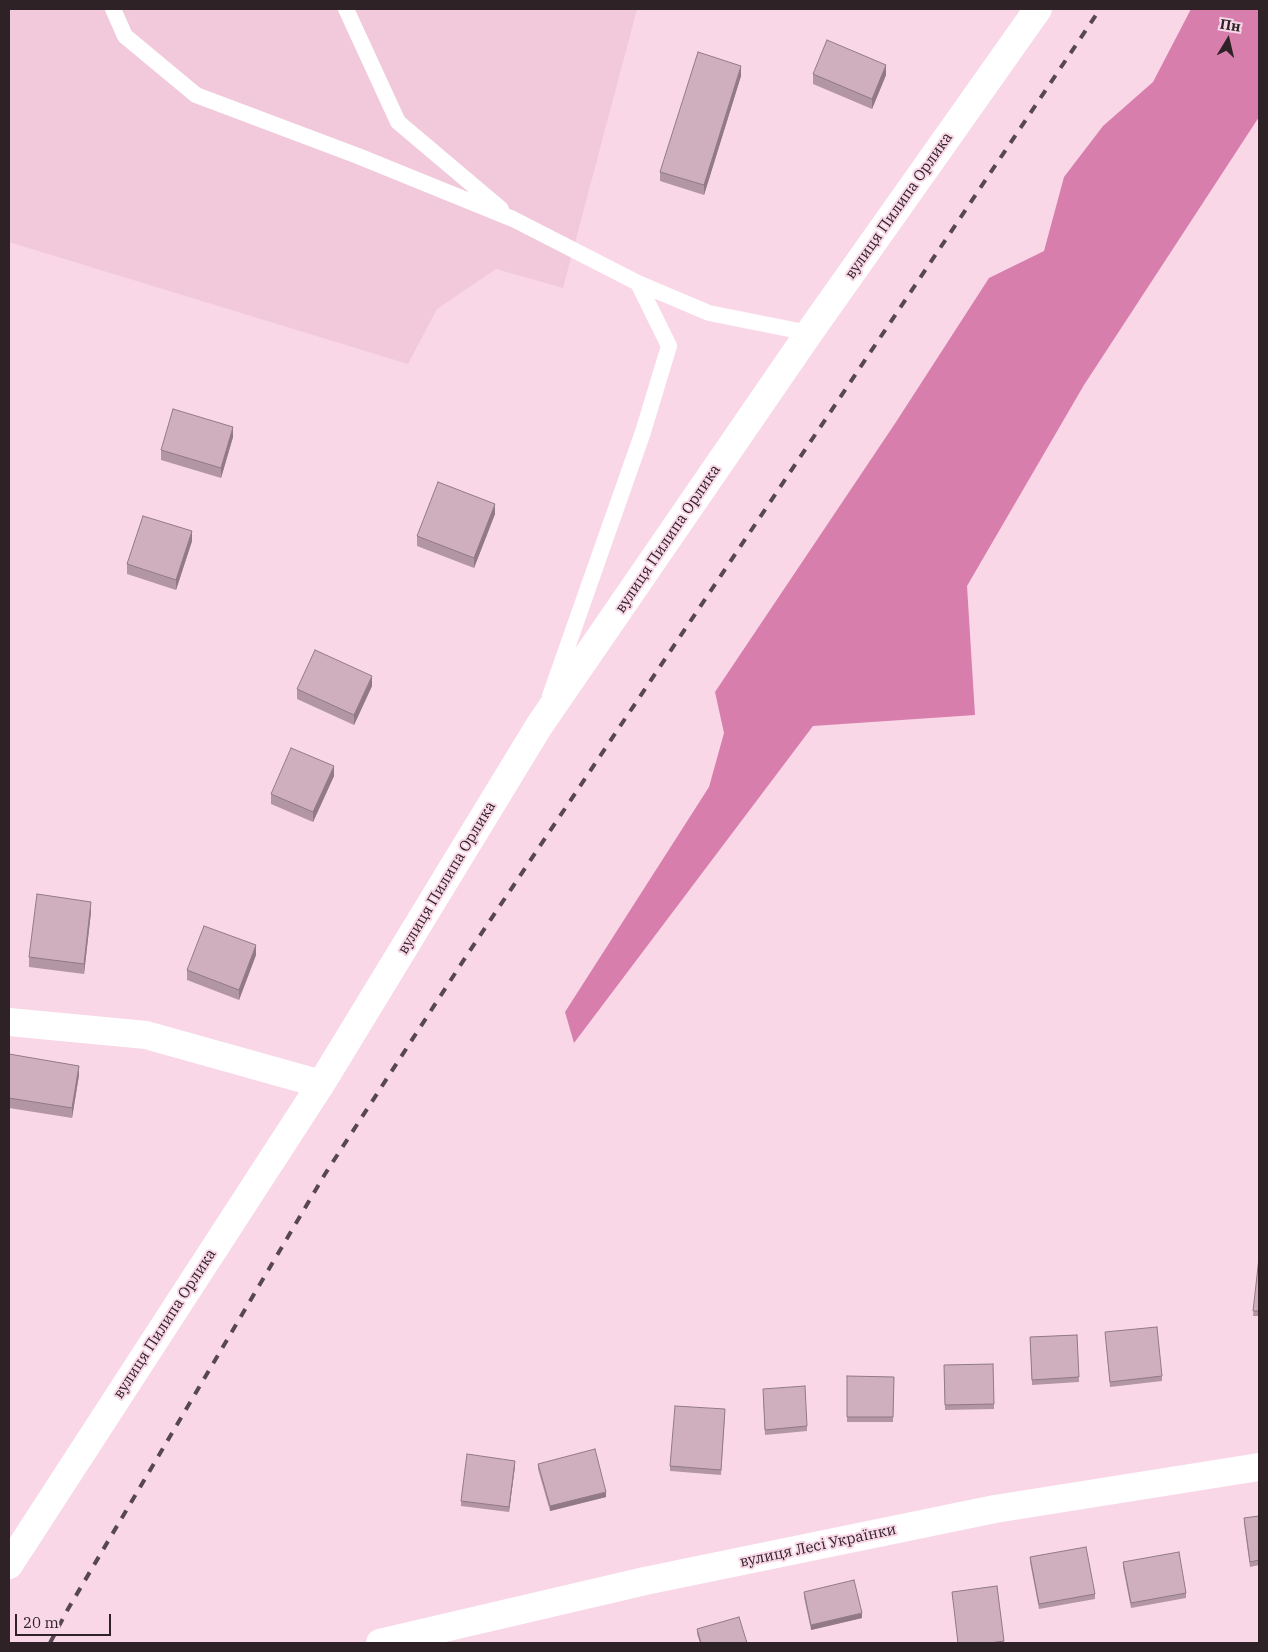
<!DOCTYPE html>
<html>
<head>
<meta charset="utf-8">
<style>
  body { margin:0 }
  #map { position:relative; width:1268px; height:1652px; overflow:hidden; background:#f9d7e7; font-family:"IBM Plex Serif",serif }
  canvas { display:block }
  .frame { position:absolute; inset:0; border:10px solid #2e2227; pointer-events:none }
  .north { position:absolute; left:1203px; top:15px; width:50px; height:50px; -webkit-text-stroke:4px #f9d7e7; paint-order:stroke; rotate:9deg; font-size:14px; font-weight:700; line-height:20px; text-align:center; color:#2e2227 }
  .north::after { content:''; display:block; margin:auto; width:18px; height:22px; background:#2e2227; clip-path:polygon(50% 0,100% 100%,50% 72%,0 100%) }
  .scale { position:absolute; left:15px; top:1614px; width:96px; height:22px; box-sizing:border-box; border:2px solid #2e2227; border-top:0; padding-left:6px; font-size:15px; line-height:18px; white-space:nowrap; color:#2e2227; -webkit-text-stroke:4px #f9d7e7; paint-order:stroke }
</style>
</head>
<body>
<div id="map">
<canvas width="1268" height="1652"></canvas>
<div class="frame"></div>
<div class="north">Пн</div>
<div class="scale">20 m</div>
</div>
<script>
const context = document.querySelector('canvas').getContext('2d');
context.lineJoin = 'round';
function fillPath(path, color) { context.fillStyle = color; context.fill(path, 'evenodd'); }
const poly = rows => new Path2D(rows.map(r => 'M' + r).join(''));
function stroke(path, color, width, dash) { context.strokeStyle = color; context.lineWidth = width; context.lineCap = dash ? 'butt' : 'round'; context.setLineDash(dash || []); context.stroke(path); }
function drawText(font, color, halo, rows, align = 'center') {
  context.font = font + ' "IBM Plex Serif",serif'; context.lineWidth = 4; context.setLineDash([]); context.textBaseline = 'middle'; context.strokeStyle = halo; context.fillStyle = color; for (const [text, x, y, turn = 0] of rows) {
    context.save(); context.translate(x, y); context.rotate((+turn || 0) * Math.PI / 180); context.textAlign = isNaN(turn) ? turn : align; if (halo) context.strokeText(text, 0, 0); context.fillText(text, 0, 0); context.restore();
  }
}
fillPath(poly([
  [9,9,637,9,563,288,496,269,437,309,408,364,9,242]
]), '#f1c9db');
fillPath(poly([
  [1191,9,1259,9,1259,117,1084,385,967,586,975,715,813,726,574,1043,565,1012,709,787,724,733,715,692,896,422,989,278,1044,251,1064,177,1103,126,1153,82]
]), '#d77ead');
stroke(poly([
  [113,9,125,36,196,95,358,156,513,219,638,283,709,313,809,333],
  [346,9,398,122,501,209],
  [550,696,643,432,669,346,638,283]
]), '#fff', 16);
stroke(poly([
  [9,1022,146,1035,321,1084],
  [9,1565,321,1084,539,726,809,333,1038,9]
]), '#fff', 28);
stroke(poly([
  [380,1643,645,1581,995,1509,1259,1467]
]), '#fff', 28);
stroke(poly([
  [50,1643,68,1609,325,1174,467,955,1100,9]
]), '#57474e', 4, [9, 9]);
fillPath(poly([
  [813,74,886,75,872,109,813,84],
  [741,76,704,195,660,181,660,172],
  [233,437,221,478,161,460,161,450],
  [495,514,474,568,417,546,417,536],
  [192,541,176,590,127,574,127,564],
  [372,686,354,725,297,699,297,689],
  [334,776,313,822,271,804,271,794],
  [91,912,84,974,29,967,29,957],
  [256,955,239,1000,187,980,187,970],
  [9,1054,79,1075,72,1118,9,1108],
  [1259,1258,1259,1316,1253,1316],
  [1105,1332,1162,1376,1162,1381,1110,1387],
  [1077,1335,1079,1382,1032,1385,1030,1337],
  [993,1364,994,1409,945,1410,944,1365],
  [847,1376,894,1377,893,1422,847,1422],
  [763,1394,807,1426,807,1431,765,1435],
  [725,1414,721,1475,670,1471,670,1466],
  [538,1464,606,1497,550,1511,538,1469],
  [515,1466,509,1512,461,1506,461,1501],
  [1259,1516,1259,1565,1250,1567,1244,1523,1244,1518],
  [1030,1557,1095,1594,1095,1599,1039,1609,1030,1562],
  [1123,1562,1186,1593,1186,1598,1131,1608,1123,1567],
  [997,1586,1004,1643,958,1643,952,1592],
  [804,1592,862,1618,811,1630,804,1597],
  [697,1629,747,1643,700,1643,697,1634]
]), '#b296a3');
fillPath(poly([
  [886,65,886,75,872,109,872,99],
  [741,66,741,76,704,195,704,185],
  [233,427,233,437,221,478,221,468],
  [495,504,495,514,474,568,474,558],
  [192,531,192,541,176,590,176,580],
  [372,676,372,686,354,725,354,715],
  [334,766,334,776,313,822,313,812],
  [91,902,91,912,84,974,84,964],
  [256,945,256,955,239,1000,239,990],
  [79,1066,79,1075,72,1118,72,1108],
  [515,1461,515,1466,509,1512,509,1507],
  [606,1492,606,1497,550,1511,550,1506],
  [862,1613,862,1618,811,1630,811,1625]
]), '#917a85');
const building = poly([
  [827,40,886,65,872,99,813,74,827,40],
  [698,52,741,66,704,185,660,172,698,52],
  [173,409,233,427,221,468,161,450,173,409],
  [438,482,495,504,474,558,417,536,438,482],
  [143,516,192,531,176,580,127,564,143,516],
  [315,650,372,676,354,715,297,689,315,650],
  [291,748,334,766,313,812,271,794,291,748],
  [37,894,91,902,84,964,29,957,37,894],
  [204,926,256,945,239,990,187,970,204,926],
  [9,1054,79,1066,72,1108,9,1098,9,1054],
  [1259,1258,1259,1311,1253,1311,1259,1258],
  [1157,1327,1162,1376,1110,1382,1105,1332,1157,1327],
  [1077,1335,1079,1377,1032,1380,1030,1337,1077,1335],
  [993,1364,994,1404,945,1405,944,1365,993,1364],
  [847,1376,894,1377,893,1417,847,1417,847,1376],
  [805,1386,807,1426,765,1430,763,1389,805,1386],
  [675,1406,725,1409,721,1470,670,1466,675,1406],
  [595,1449,606,1492,550,1506,538,1464,595,1449],
  [467,1454,515,1461,509,1507,461,1501,467,1454],
  [1259,1516,1259,1560,1250,1562,1244,1518,1259,1516],
  [1086,1547,1095,1594,1039,1604,1030,1557,1086,1547],
  [1179,1552,1186,1593,1131,1603,1123,1562,1179,1552],
  [854,1580,862,1613,811,1625,804,1592,854,1580],
  [997,1586,1004,1641,989,1643,958,1643,952,1592,997,1586],
  [739,1617,747,1643,701,1643,697,1629,739,1617]
]);
fillPath(building, '#cfafbe');
stroke(building, '#917a85', 1);
drawText('15px', '#2e2227', '#f9d7e7', [
  ["вулиця Пилипа Орлика",899,206,-55],
  ["вулиця Пилипа Орлика",668,539,-56],
  ["вулиця Пилипа Орлика",447,878,-59],
  ["вулиця Пилипа Орлика",165,1324,-57],
  ["вулиця Лесі Українки",818,1546,-12]
]);
</script>
</body>
</html>
